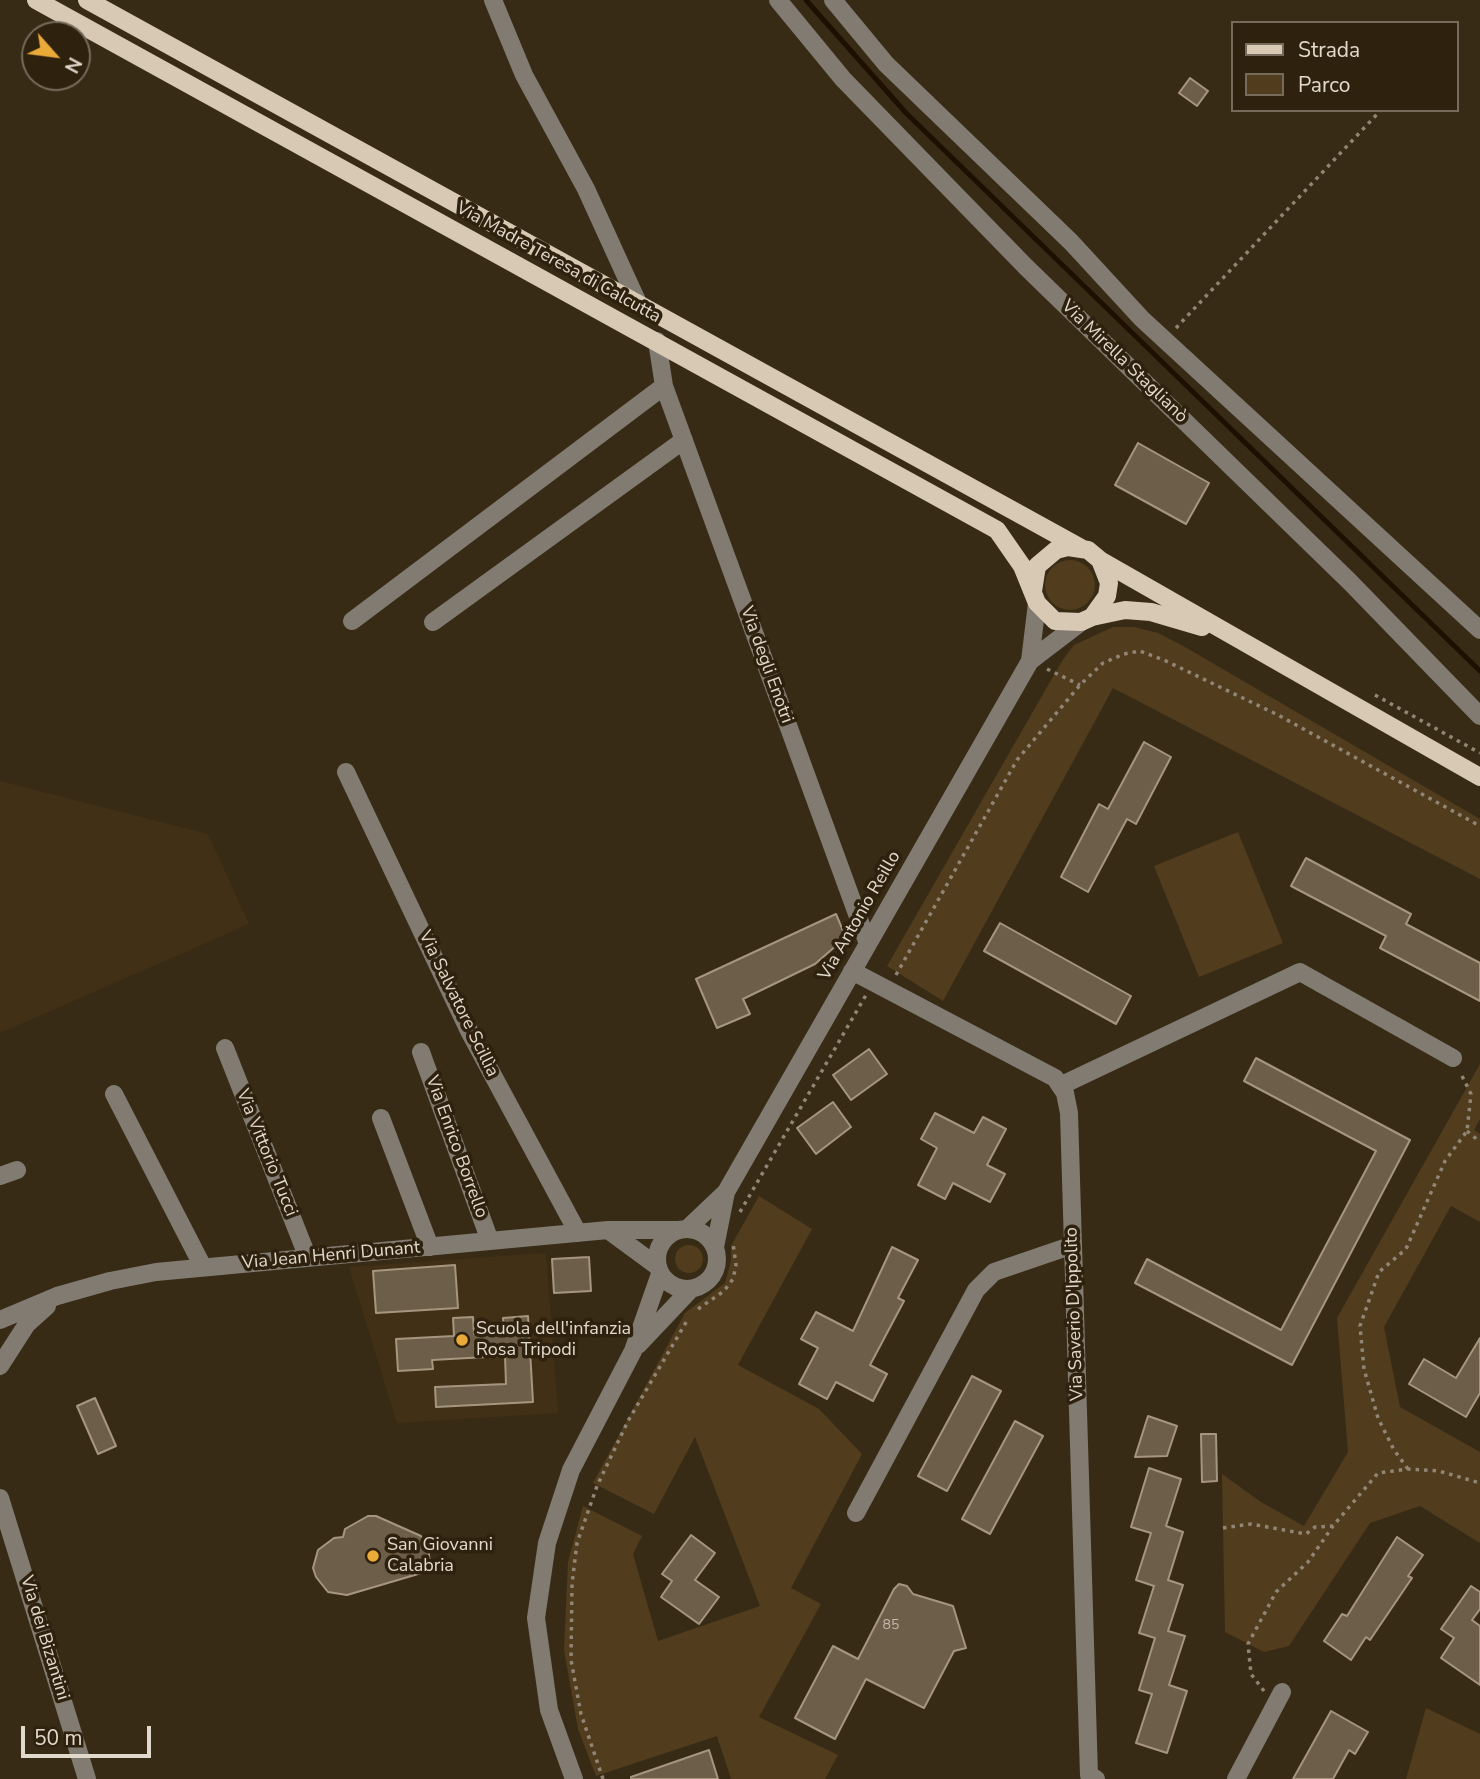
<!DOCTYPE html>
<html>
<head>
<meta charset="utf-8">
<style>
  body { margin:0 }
  #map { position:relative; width:1480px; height:1779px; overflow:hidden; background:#382b16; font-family:"Nunito Sans",sans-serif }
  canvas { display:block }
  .legend { position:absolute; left:1231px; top:21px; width:228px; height:91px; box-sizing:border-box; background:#2e210d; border:2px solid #766b5a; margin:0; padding:9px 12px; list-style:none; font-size:21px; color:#e2d9cd }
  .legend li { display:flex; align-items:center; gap:14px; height:35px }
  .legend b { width:35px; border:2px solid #766b5a }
  .north { position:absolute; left:21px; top:21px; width:70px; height:70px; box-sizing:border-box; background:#2e210d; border:2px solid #766b5a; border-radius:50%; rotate:118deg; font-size:19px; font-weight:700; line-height:28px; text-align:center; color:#e2d9cd }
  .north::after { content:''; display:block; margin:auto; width:24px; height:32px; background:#eaaa39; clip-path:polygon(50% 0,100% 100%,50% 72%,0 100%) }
  .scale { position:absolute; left:21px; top:1726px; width:130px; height:32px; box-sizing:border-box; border:4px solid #e2d9cd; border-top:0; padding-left:9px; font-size:21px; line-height:24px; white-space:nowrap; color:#e2d9cd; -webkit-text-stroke:5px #2e210d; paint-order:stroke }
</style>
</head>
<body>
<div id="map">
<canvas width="1480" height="1779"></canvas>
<ul class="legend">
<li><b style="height:9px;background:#d7c9b4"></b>Strada</li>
<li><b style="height:19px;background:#513c1d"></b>Parco</li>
</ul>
<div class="north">N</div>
<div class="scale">50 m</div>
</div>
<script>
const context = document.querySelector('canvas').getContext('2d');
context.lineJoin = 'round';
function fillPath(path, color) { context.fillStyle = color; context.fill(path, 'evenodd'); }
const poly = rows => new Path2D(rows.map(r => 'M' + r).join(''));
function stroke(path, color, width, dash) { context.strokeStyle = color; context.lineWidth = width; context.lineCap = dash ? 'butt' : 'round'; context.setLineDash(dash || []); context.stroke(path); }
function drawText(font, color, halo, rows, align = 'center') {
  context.font = font + ' "Nunito Sans",sans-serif'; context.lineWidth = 7; context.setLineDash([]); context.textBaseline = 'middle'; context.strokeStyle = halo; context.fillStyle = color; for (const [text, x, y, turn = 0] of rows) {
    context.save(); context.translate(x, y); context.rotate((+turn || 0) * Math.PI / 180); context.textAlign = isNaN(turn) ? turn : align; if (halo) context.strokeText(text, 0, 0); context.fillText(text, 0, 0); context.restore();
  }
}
fillPath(poly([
  [0,781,208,834,249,924,0,1033],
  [546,1253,558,1413,397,1423,349,1267]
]), '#413015');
fillPath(poly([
  '1045 585a25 25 0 1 1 50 0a25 25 0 1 1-50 0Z',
  [1113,627,1134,627,1158,633,1185,647,1480,819,1480,879,1113,688,943,1001,887,966,1062,661,1074,645],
  [1238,832,1283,943,1199,977,1154,866],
  [1480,1064,1480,1119,1474,1130,1480,1134,1480,1222,1451,1206,1384,1327,1400,1407,1480,1452,1480,1543,1420,1506,1370,1523,1289,1646,1264,1652,1225,1632,1222,1474,1261,1502,1304,1526,1348,1452,1337,1318],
  [759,1196,812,1229,738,1365,819,1409,862,1454,791,1588,821,1604,759,1717,838,1755,825,1779,731,1779,717,1736,596,1776,578,1729,564,1650,568,1562,583,1506,642,1536,633,1554,658,1641,760,1606,695,1437,654,1514,593,1483,685,1313,725,1283,731,1261,731,1246],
  '675 1259a14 14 0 1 1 28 0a14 14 0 1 1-28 0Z',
  [1426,1708,1480,1734,1480,1779,1406,1779]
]), '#513c1d');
stroke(poly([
  [806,0,906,113,1480,671]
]), '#1e1000', 5);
const building = poly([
  [1190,78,1208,91,1197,106,1179,93,1190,78],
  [1138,443,1209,483,1186,524,1115,485,1138,443],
  [1144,742,1171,757,1136,824,1127,819,1088,892,1061,877,1099,804,1108,809,1144,742],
  [1306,858,1411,914,1406,924,1480,963,1480,1001,1380,948,1386,936,1291,886,1306,858],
  [836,914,844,933,838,944,815,964,743,999,750,1014,717,1028,696,979,836,914],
  [1000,923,1131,996,1116,1024,984,951,1000,923],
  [869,1049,887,1074,851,1100,833,1075,869,1049],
  [1256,1058,1410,1140,1292,1365,1135,1283,1147,1259,1281,1330,1376,1151,1244,1081,1256,1058],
  [833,1102,851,1127,816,1154,797,1128,833,1102],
  [935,1113,974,1133,983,1117,1006,1129,987,1165,1005,1174,990,1202,953,1183,945,1199,918,1185,937,1148,921,1139,935,1113],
  [892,1247,918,1260,898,1298,904,1301,870,1365,887,1374,873,1401,836,1382,827,1399,799,1384,818,1348,801,1339,816,1312,853,1331,892,1247],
  [589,1257,591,1291,554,1293,552,1259,589,1257],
  [455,1265,458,1308,376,1313,373,1271,455,1265],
  [528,1316,533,1402,436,1407,435,1387,506,1384,505,1356,432,1360,433,1369,398,1371,396,1339,454,1336,453,1318,473,1317,474,1334,504,1332,503,1318,528,1316],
  [1480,1338,1480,1393,1466,1417,1409,1384,1424,1359,1456,1378,1480,1338],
  [972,1376,1001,1391,947,1491,918,1476,972,1376],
  [95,1398,116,1446,98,1454,77,1406,95,1398],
  [1148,1416,1177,1426,1167,1456,1135,1457,1148,1416],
  [1015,1421,1043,1436,990,1534,962,1519,1015,1421],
  [1201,1434,1216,1434,1217,1481,1202,1482,1201,1434],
  [1149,1468,1181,1479,1166,1526,1183,1532,1168,1580,1183,1585,1168,1631,1185,1636,1169,1685,1187,1691,1167,1753,1136,1743,1152,1694,1139,1690,1155,1638,1139,1633,1154,1586,1136,1580,1151,1533,1131,1527,1149,1468],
  [368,1516,376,1516,421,1536,428,1546,430,1563,425,1572,347,1595,328,1592,316,1577,313,1568,318,1550,334,1538,343,1537,345,1529,368,1516],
  [691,1535,715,1553,695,1580,719,1597,699,1624,661,1597,672,1581,662,1574,691,1535],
  [1397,1537,1423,1555,1408,1576,1412,1578,1370,1640,1366,1637,1351,1660,1324,1641,1342,1614,1347,1616,1397,1537],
  [899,1584,907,1586,913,1594,953,1606,966,1648,954,1651,924,1708,866,1679,835,1739,795,1718,833,1646,858,1659,894,1589,899,1584],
  [1471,1586,1480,1592,1480,1609,1472,1620,1480,1626,1480,1685,1441,1658,1454,1638,1441,1629,1471,1586],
  [1331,1711,1368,1732,1355,1754,1349,1750,1333,1779,1293,1779,1331,1711],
  [709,1750,718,1779,631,1779,631,1777,709,1750]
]);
fillPath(building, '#6c5e48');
stroke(building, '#a6967f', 2);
stroke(poly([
  [1176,328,1381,110],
  [1047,669,1080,685],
  [1375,695,1480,753],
  [896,975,1017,760,1080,685,1103,663,1124,654,1140,651,1166,661,1278,715,1480,826],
  [1467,1131,1480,1142],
  [740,1212,866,995],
  [698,1309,724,1291,733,1279,736,1265,733,1243],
  [1408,1469,1394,1450,1378,1418,1364,1369,1360,1326,1379,1272,1406,1249,1445,1161,1467,1131,1471,1094,1460,1072],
  [1223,1528,1251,1524,1306,1534,1315,1527,1333,1526,1378,1473,1408,1469,1439,1471,1480,1483],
  [1264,1691,1251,1674,1248,1644,1276,1592,1308,1562,1333,1526],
  [603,1779,581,1714,571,1660,572,1584,577,1543,597,1486,628,1421,688,1319]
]), '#918676', 3.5, [3.5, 5]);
stroke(poly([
  [493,0,524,75,586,189,638,303],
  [778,0,843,79,1026,267,1350,582,1480,716],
  [833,0,886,64,1071,242,1142,319,1480,630],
  [657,341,664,386,868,944],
  [352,621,664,386],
  [433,622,684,440],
  [1030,661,1037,603],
  [346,772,469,1031,578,1233],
  [852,971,1055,1078,1065,1093,1069,1113,1089,1775,1096,1779],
  [225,1048,308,1258],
  [421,1052,490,1241],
  [1060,1086,1300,972,1453,1058],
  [114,1094,203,1267],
  [381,1118,430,1247],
  [0,1176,17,1170],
  '657 1259a30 30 0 1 1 60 0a30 30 0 1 1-60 0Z',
  [687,1229,726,1192],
  [608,1230,657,1266],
  [715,1247,726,1192,1030,661,1081,622],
  [0,1320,57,1296,110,1281,156,1272,608,1230,677,1230],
  [638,1345,690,1290],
  [0,1366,27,1324,47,1306],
  [0,1498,87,1779],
  [856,1513,976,1290,994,1272,1073,1245],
  [574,1779,549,1710,536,1618,547,1543,571,1470,633,1351,660,1274],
  [1236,1779,1282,1692]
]), '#827b71', 18);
stroke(poly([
  [36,0,997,530,1022,566,1037,603,1055,621,1081,622,1092,617,1107,596,1109,583,1100,560,1088,550,1068,547,1056,550,1037,566,1033,591],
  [87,0,1081,548],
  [1100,560,1480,777],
  [1092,617,1125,610,1151,612,1202,627]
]), '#d7c9b4', 18);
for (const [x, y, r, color] of [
  [462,1340,7,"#eaaa39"],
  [373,1556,7,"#eaaa39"]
]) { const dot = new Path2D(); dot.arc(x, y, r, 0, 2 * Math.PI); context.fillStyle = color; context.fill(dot); stroke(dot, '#2e210d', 2.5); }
drawText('14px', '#c4baac', null, [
  ["85",891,1626]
]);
drawText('18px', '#e2d9cd', '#2e210d', [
  ["Via Madre Teresa di Calcutta",558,263,29],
  ["Via Mirella Staglianò",1124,362,44],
  ["Via degli Enotri",766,665,70],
  ["Via Antonio Reillo",860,916,-60],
  ["Via Salvatore Scillìa",458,1004,64],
  ["Via Enrico Borrello",456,1147,70],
  ["Via Vittorio Tucci",266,1153,68],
  ["Via Jean Henri Dunant",331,1256,-5],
  ["Via Saverio D'Ippolito",1075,1314,-92],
  ["Via dei Bizantini",44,1638,73]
]);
drawText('18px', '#e2d9cd', '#2e210d', [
  ["Scuola dell'infanzia",476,1330],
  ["Rosa Tripodi",476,1351],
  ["San Giovanni",387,1546],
  ["Calabria",387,1567]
], 'left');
</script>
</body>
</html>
